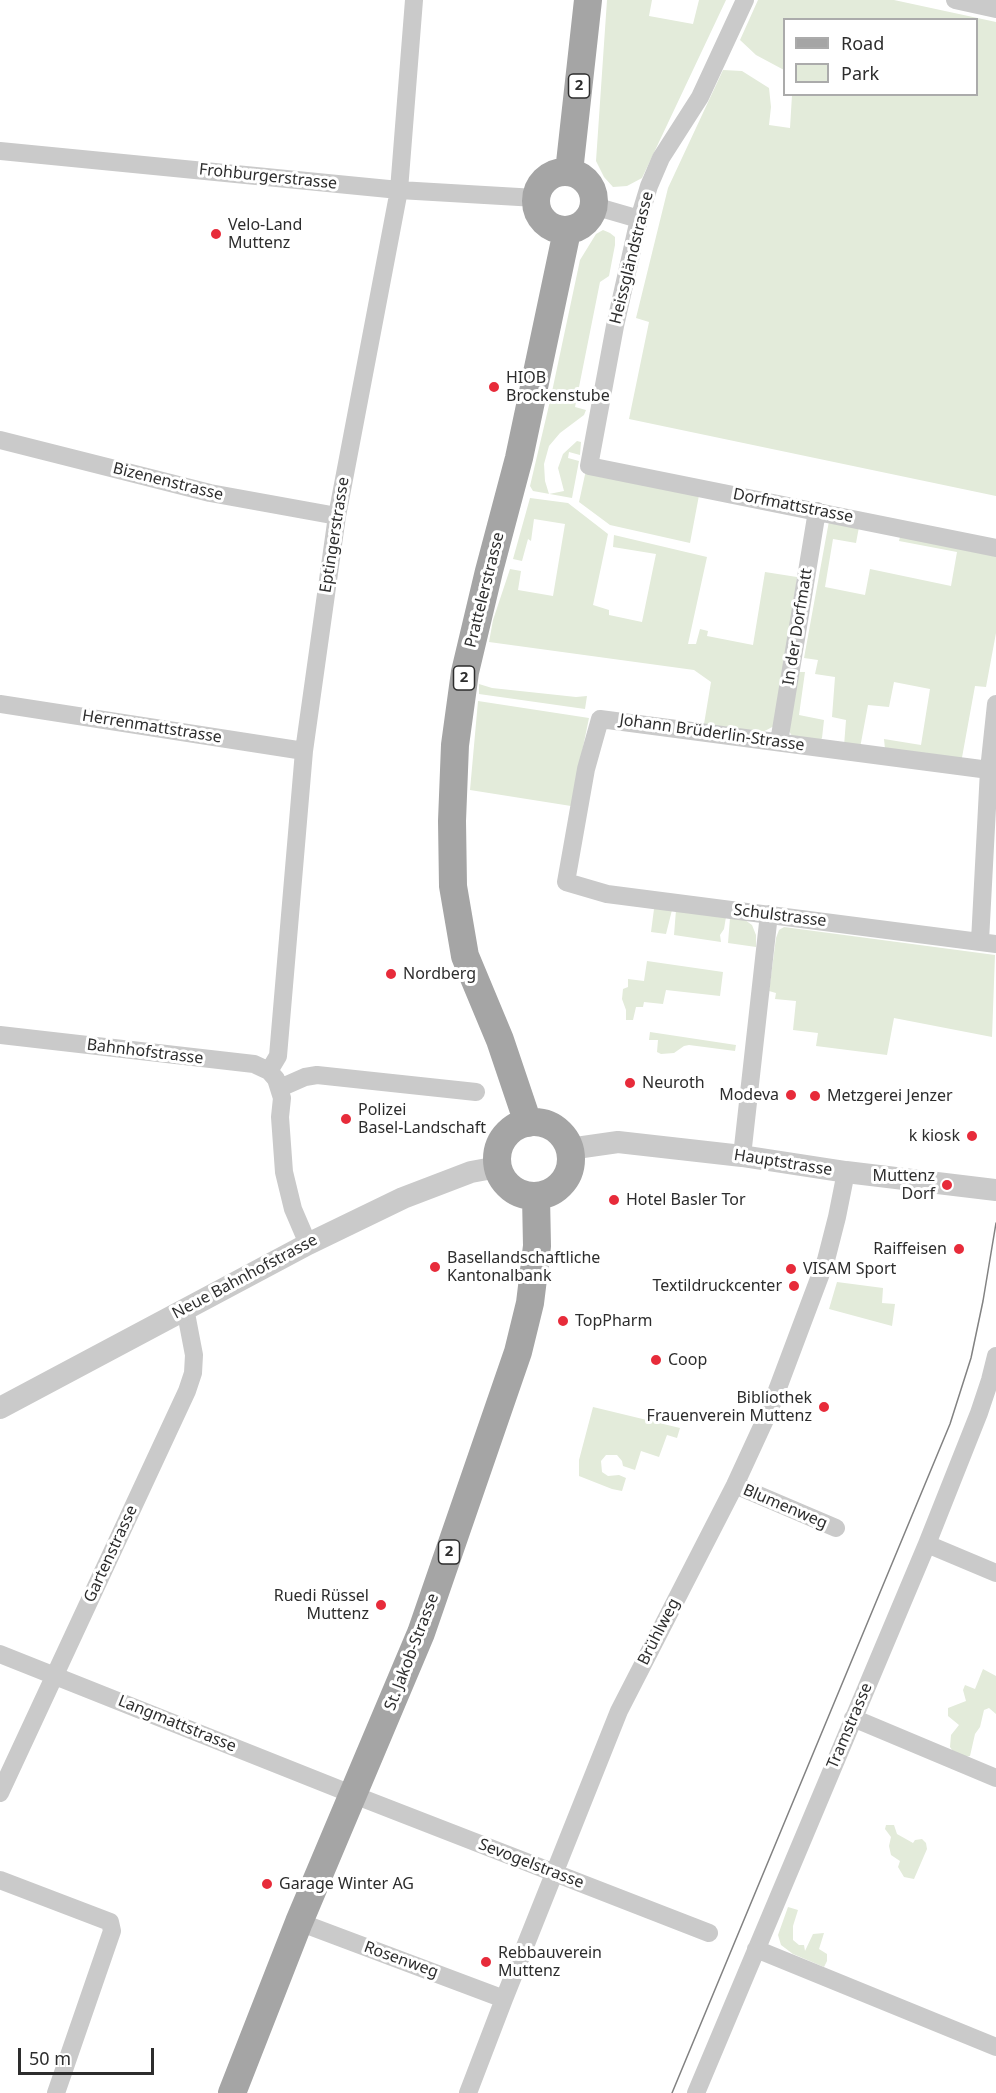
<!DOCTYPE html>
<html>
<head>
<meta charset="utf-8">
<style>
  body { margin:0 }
  #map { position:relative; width:996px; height:2093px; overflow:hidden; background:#fff; font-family:"Noto Sans",sans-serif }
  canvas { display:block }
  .legend { position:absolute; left:783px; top:18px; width:195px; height:78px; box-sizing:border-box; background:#fff; border:2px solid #ababab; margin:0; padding:8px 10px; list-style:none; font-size:18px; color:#2d2d2d }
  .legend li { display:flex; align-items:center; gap:12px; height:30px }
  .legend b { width:30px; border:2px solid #ababab }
  .scale { position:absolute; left:18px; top:2048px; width:136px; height:27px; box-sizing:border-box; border:3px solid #2d2d2d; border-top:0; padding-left:8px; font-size:18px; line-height:21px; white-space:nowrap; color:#2d2d2d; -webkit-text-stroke:4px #fff; paint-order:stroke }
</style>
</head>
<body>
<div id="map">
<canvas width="996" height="2093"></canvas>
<ul class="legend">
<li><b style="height:8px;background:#a5a5a5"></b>Road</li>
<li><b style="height:16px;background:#e3ebda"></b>Park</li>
</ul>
<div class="scale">50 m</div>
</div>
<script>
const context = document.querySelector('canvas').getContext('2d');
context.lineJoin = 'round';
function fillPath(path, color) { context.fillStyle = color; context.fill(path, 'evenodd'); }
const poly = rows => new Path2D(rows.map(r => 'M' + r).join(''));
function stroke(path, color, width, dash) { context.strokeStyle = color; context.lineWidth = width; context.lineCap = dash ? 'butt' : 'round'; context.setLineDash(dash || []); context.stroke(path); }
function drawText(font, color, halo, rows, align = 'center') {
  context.font = font + ' "Noto Sans",sans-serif'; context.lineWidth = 6; context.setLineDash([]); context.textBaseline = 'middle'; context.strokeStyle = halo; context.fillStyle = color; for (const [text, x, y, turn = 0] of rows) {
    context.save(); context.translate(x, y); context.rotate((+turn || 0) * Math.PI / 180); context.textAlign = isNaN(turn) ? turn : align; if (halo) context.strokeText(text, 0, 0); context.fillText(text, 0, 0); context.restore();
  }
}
fillPath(poly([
  [607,0,652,0,649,16,693,24,699,0,726,0,642,178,627,186,613,187,604,177,596,161],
  [758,0,894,0,996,22,996,496,629,419,649,322,636,318,668,188,723,70,742,71,769,88,771,107,769,125,790,128,792,95,976,94,976,20,784,20,784,70,756,55,740,40],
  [603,230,610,233,615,237,615,245,609,276,600,282,575,407,586,410,584,415,560,433,549,446,544,464,545,481,549,494,564,491,558,468,563,454,577,441,581,442,580,455,569,452,568,458,579,461,572,498,533,491,530,486,550,401,580,260,596,234],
  [586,470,700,490,690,543,610,525,579,502],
  [530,498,568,503,608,534,593,605,609,610,609,615,642,622,656,554,613,547,614,535,707,557,688,644,696,644,700,629,708,631,707,636,753,645,765,572,797,577,787,663,776,725,761,733,704,724,711,682,694,670,489,642,493,620,510,569,521,571,518,590,553,596,565,524,534,519,531,541,528,539,522,561,513,559],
  [829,521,859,527,856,543,833,539,825,587,865,595,870,569,951,586,957,552,899,541,900,537,996,555,996,633,986,687,975,686,961,763,885,749,884,739,921,745,930,689,894,682,889,707,868,705,860,748,844,746,846,720,832,717,835,677,815,674,818,660,804,658],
  [797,672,805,672,799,715,824,720,822,738,819,742,792,736,789,731],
  [479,684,492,688,576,697,587,696,585,709,479,694],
  [478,701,589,718,571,806,470,790],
  [658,907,672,910,666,934,651,932,654,909],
  [676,910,726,917,724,929,720,935,721,942,674,935],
  [730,918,745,920,752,925,756,935,756,947,728,943],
  [784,927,995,955,992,1037,894,1018,887,1055,816,1046,818,1033,793,1030,796,1001,775,999,776,993,769,991,776,938,779,930],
  [647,961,723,972,720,996,666,990,663,1004,644,1002,643,1007,636,1007,633,1020,626,1020,626,1010,622,999,623,989,628,987,628,979,644,981],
  [650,1032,736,1045,735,1051,689,1045,684,1046,674,1053,661,1054,657,1052,658,1040,649,1040],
  [837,1282,883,1288,882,1303,895,1304,892,1326,829,1309],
  [593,1407,680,1428,677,1438,667,1435,659,1457,641,1451,635,1470,623,1466,622,1461,617,1455,606,1455,601,1461,602,1472,608,1476,619,1475,626,1478,622,1491,612,1489,579,1476,579,1460],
  [983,1669,996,1676,996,1714,989,1708,984,1710,980,1727,975,1734,970,1756,963,1757,955,1754,950,1747,951,1735,959,1725,948,1716,948,1708,966,1701,963,1690,965,1685,975,1689],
  [886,1825,894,1825,897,1834,913,1843,915,1840,922,1839,926,1843,927,1849,914,1879,904,1877,898,1867,900,1861,891,1855,889,1846,891,1837,885,1829],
  [788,1907,798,1910,793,1926,793,1940,799,1945,804,1945,805,1951,813,1934,824,1933,819,1949,827,1954,827,1961,824,1967,793,1954,781,1945,778,1935]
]), '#e3ebda');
stroke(poly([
  [745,0,700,97,661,158,649,186,639,219,615,326,589,466,996,548],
  [955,0,996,9],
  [0,151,399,190,536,198],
  [594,206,639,219],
  [0,440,210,493,337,516],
  [0,704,304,751],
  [779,742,817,511],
  [989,770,600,719,586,769,566,882,607,894,996,944],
  [980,941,989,770,996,704],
  [0,1035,254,1064,269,1071,276,1079,282,1098,280,1117,284,1172,293,1209,308,1244],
  [269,1071,278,1056,304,751,337,516,399,190,414,0],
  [280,1088,305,1077,317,1075,476,1092],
  [742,1156,769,914],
  [735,1485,836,1528],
  [927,1544,996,1573],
  [0,1654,354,1795,709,1933],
  [853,1718,996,1778],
  [0,1793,187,1391,193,1373,194,1355,185,1308],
  [0,1880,110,1922,112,1931,56,2093],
  [299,1922,504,1999],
  [756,1949,996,2047],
  [468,2093,504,1999,619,1711,735,1485,770,1409,826,1260,837,1217,846,1172],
  [696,2093,927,1544,979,1413,990,1380,996,1356]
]), '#cacaca', 18);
stroke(poly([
  [569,1149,618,1142,742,1156,846,1172,996,1190],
  [0,1408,308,1244,403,1198,471,1172,498,1167]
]), '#cacaca', 22);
stroke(poly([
  '536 201a29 29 0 1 1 58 0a29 29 0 1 1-58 0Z',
  [569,172,588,0],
  '497 1159a37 37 0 1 1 74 0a37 37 0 1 1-74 0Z',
  [528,1123,500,1040,465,956,453,886,452,821,455,745,465,672,489,571,519,458,567,231],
  [232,2093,299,1922,421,1633,518,1352,530,1303,537,1246,536,1196]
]), '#a5a5a5', 28);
stroke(poly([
  [672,2093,950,1424,971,1358,983,1301,996,1223]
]), '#828282', 1.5);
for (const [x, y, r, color] of [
  [216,234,6,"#e72b3a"],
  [494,387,6,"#e72b3a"],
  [391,974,6,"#e72b3a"],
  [630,1083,6,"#e72b3a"],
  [791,1095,6,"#e72b3a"],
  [815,1096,6,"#e72b3a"],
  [346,1119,6,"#e72b3a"],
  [972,1136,6,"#e72b3a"],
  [947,1185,6,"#e72b3a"],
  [614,1200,6,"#e72b3a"],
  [959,1249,6,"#e72b3a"],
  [435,1267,6,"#e72b3a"],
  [791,1269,6,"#e72b3a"],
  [794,1286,6,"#e72b3a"],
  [563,1321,6,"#e72b3a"],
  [656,1360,6,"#e72b3a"],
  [824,1407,6,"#e72b3a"],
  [381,1605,6,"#e72b3a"],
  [267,1884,6,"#e72b3a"],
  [486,1962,6,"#e72b3a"]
]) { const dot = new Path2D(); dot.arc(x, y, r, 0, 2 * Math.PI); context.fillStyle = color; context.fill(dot); stroke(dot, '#fff', 2); }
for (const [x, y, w] of [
  [579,86,21],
  [464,678,21],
  [449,1552,21]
]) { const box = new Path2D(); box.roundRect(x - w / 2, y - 12, w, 24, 4.5); context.fillStyle = '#fff'; context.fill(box); stroke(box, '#2d2d2d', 1.5); }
drawText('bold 15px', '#2d2d2d', null, [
  ["2",579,86],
  ["2",464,678],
  ["2",449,1552]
]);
drawText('16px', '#2d2d2d', '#fff', [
  ["Frohburgerstrasse",268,177,6],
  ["Heissgländstrasse",632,258,-76],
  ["Bizenenstrasse",168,482,14],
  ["Dorfmattstrasse",793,506,11],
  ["Eptingerstrasse",335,535,-81],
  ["Prattelerstrasse",485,590,-76],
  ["In der Dorfmatt",798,627,-81],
  ["Herrenmattstrasse",152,727,9],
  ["Johann Brüderlin-Strasse",712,733,8],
  ["Schulstrasse",780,916,7],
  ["Bahnhofstrasse",145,1052,7],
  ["Hauptstrasse",783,1163,9],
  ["Neue Bahnhofstrasse",245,1277,-28],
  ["Blumenweg",785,1507,23],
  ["Gartenstrasse",111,1554,-65],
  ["Brühlweg",659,1632,-63],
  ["St. Jakob-Strasse",412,1652,-69],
  ["Langmattstrasse",177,1724,22],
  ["Tramstrasse",850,1726,-67],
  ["Sevogelstrasse",531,1864,21],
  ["Rosenweg",401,1960,20]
]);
drawText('16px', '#2d2d2d', '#fff', [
  ["Velo-Land",228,225],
  ["Muttenz",228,243],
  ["HIOB",506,378],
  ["Brockenstube",506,396],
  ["Nordberg",403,974],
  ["Neuroth",642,1083],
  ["Modeva",779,1095,"right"],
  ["Metzgerei Jenzer",827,1096],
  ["Polizei",358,1110],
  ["Basel-Landschaft",358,1128],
  ["k kiosk",960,1136,"right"],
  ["Muttenz",935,1176,"right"],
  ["Dorf",935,1194,"right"],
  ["Hotel Basler Tor",626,1200],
  ["Raiffeisen",947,1249,"right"],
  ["Basellandschaftliche",447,1258],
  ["Kantonalbank",447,1276],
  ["VISAM Sport",803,1269],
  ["Textildruckcenter",782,1286,"right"],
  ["TopPharm",575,1321],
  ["Coop",668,1360],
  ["Bibliothek",812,1398,"right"],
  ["Frauenverein Muttenz",812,1416,"right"],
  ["Ruedi Rüssel",369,1596,"right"],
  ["Muttenz",369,1614,"right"],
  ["Garage Winter AG",279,1884],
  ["Rebbauverein",498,1953],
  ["Muttenz",498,1971]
], 'left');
</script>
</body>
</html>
